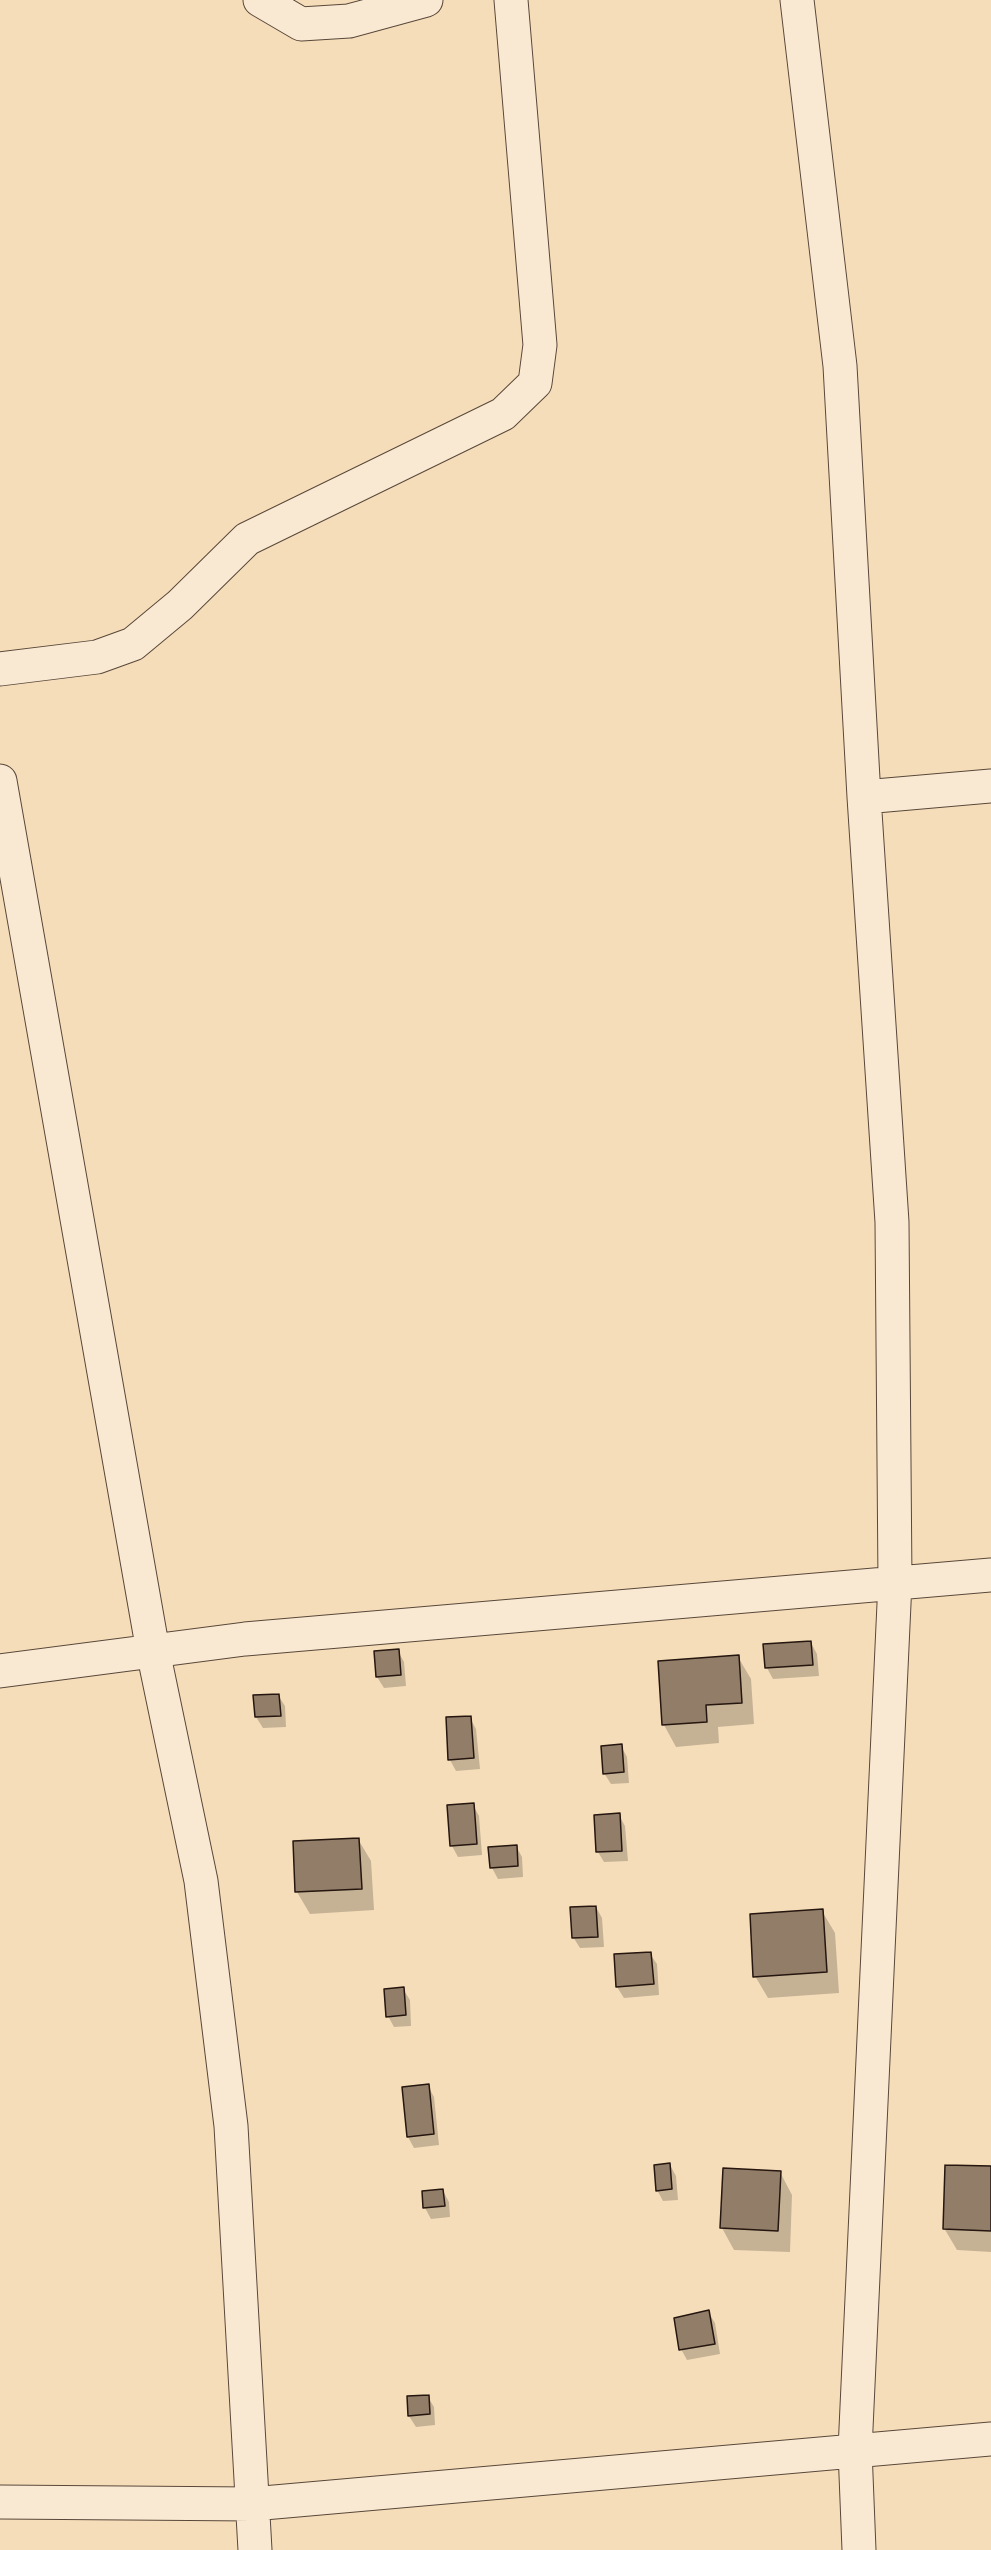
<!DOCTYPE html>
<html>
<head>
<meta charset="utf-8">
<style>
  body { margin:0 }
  canvas { display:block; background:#f6ddb9 }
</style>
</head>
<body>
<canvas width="991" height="2550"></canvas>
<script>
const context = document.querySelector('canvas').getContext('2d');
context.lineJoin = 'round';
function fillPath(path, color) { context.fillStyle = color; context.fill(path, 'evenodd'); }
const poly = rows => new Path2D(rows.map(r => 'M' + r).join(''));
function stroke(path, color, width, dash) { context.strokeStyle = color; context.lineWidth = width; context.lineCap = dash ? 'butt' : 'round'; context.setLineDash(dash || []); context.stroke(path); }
fillPath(poly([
  [811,1643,817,1654,819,1676,773,1679,767,1668],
  [398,1651,404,1662,406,1686,384,1688,377,1677],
  [738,1657,751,1679,754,1724,718,1727,719,1743,676,1747,664,1725],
  [278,1695,285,1706,286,1727,263,1728,256,1717,255,1696],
  [470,1718,476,1729,480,1769,456,1771,450,1760,448,1719],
  [621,1746,627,1757,629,1783,611,1784,604,1773],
  [473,1805,479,1816,482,1855,458,1857,452,1846,449,1806],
  [619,1815,625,1826,628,1861,604,1862,598,1852],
  [358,1839,371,1861,374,1910,310,1914,297,1892],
  [516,1846,522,1857,523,1877,498,1879,492,1868],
  [596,1907,602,1918,604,1947,580,1948,573,1937],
  [822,1911,835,1933,839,1993,768,1998,755,1976],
  [650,1954,657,1964,659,1995,624,1998,617,1987],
  [403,1989,410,2000,411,2026,394,2027,388,2016],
  [428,2086,434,2097,439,2145,414,2148,408,2137],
  [670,2165,676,2176,678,2200,663,2201,657,2190],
  [991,2168,991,2252,957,2250,944,2228],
  [780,2172,792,2195,790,2252,734,2250,722,2228],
  [443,2191,449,2202,450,2217,431,2219,425,2208,424,2193],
  [708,2312,715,2323,720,2354,687,2360,681,2349],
  [428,2397,434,2407,435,2425,416,2427,409,2416]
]), '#0003');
const building = poly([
  [811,1641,813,1665,765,1668,763,1644,811,1641],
  [399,1649,401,1675,376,1677,374,1651,399,1649],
  [739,1655,742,1703,706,1705,707,1722,662,1725,658,1661,739,1655],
  [279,1694,281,1716,255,1717,253,1695,279,1694],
  [471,1716,474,1758,448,1760,446,1717,471,1716],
  [622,1744,624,1772,603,1774,601,1746,622,1744],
  [474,1803,477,1844,450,1846,447,1805,474,1803],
  [620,1813,622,1851,596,1852,594,1815,620,1813],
  [359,1838,362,1889,295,1892,293,1841,359,1838],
  [517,1845,518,1866,490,1868,488,1847,517,1845],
  [596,1906,598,1937,572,1938,570,1907,596,1906],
  [823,1909,827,1972,753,1977,750,1914,823,1909],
  [651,1952,654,1984,616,1987,614,1954,651,1952],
  [404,1987,406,2015,386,2017,384,1989,404,1987],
  [429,2084,434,2134,407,2137,402,2087,429,2084],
  [670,2163,672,2189,656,2191,654,2165,670,2163],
  [945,2165,991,2166,991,2231,943,2229,945,2165],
  [723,2168,781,2171,778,2231,720,2228,723,2168],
  [443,2189,445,2206,423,2208,422,2191,443,2189],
  [709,2310,715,2344,679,2350,674,2318,709,2310],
  [429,2395,430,2414,408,2416,407,2396,429,2395]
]);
fillPath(building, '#927d68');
stroke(building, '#251610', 1.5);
const minor = poly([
  [260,0,301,24,349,21,426,0],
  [797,0,840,366,864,797,892,1222,895,1582,855,2450,859,2550],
  [0,669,97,657,133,644,180,605,247,539,503,414,535,383,540,345,511,0],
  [0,781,153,1651,201,1881,231,2126,255,2550],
  [864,797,991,786],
  [0,1671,245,1639,991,1575],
  [0,2502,252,2504,991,2439]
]);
stroke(minor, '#59483a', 35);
stroke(minor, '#f9e9d2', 33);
</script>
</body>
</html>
